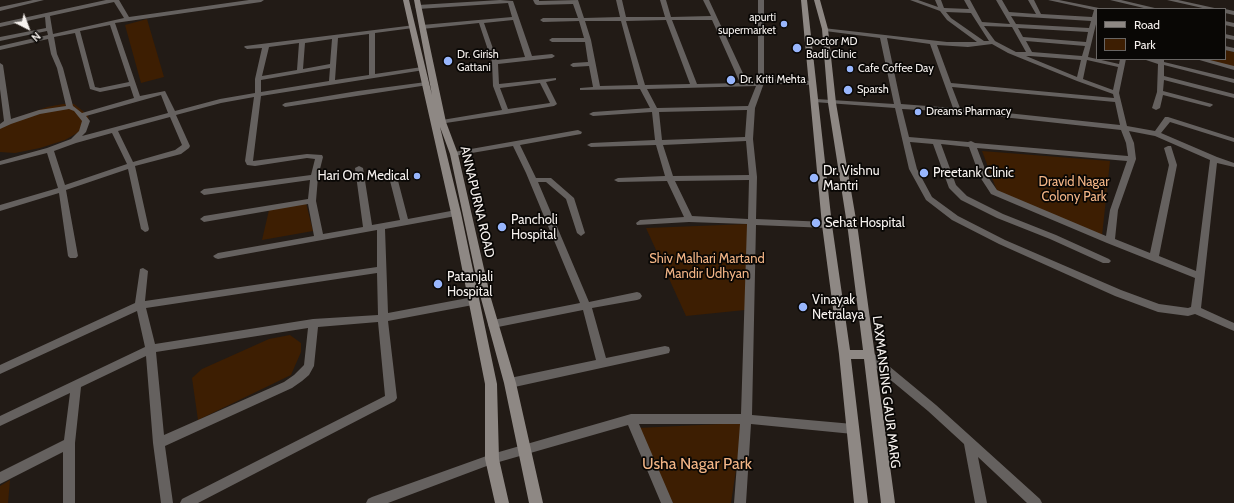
<!DOCTYPE html>
<html>
<head>
<meta charset="utf-8">
<style>
  body { margin:0 }
  #map { position:relative; width:1234px; height:503px; overflow:hidden; background:#221b16; font-family:Cabin,sans-serif }
  canvas { display:block }
  .legend { position:absolute; left:1096px; top:8px; width:130px; height:52px; box-sizing:border-box; background:#090705; border:1px solid #686563; margin:0; padding:5px 7px; list-style:none; font-size:12px; color:#f7f2ef }
  .legend li { display:flex; align-items:center; gap:8px; height:20px }
  .legend b { width:20px; border:1px solid #686563 }
  .north { position:absolute; left:8px; top:8px; width:40px; height:40px; -webkit-text-stroke:3px #090705; paint-order:stroke; rotate:138deg; font-size:11px; font-weight:700; line-height:16px; text-align:center; color:#f7f2ef }
  .north::after { content:''; display:block; margin:auto; width:14px; height:18px; background:#f7f2ef; clip-path:polygon(50% 0,100% 100%,50% 72%,0 100%) }
</style>
</head>
<body>
<div id="map">
<canvas width="1234" height="503"></canvas>
<ul class="legend">
<li><b style="height:5px;background:#8e8884"></b>Road</li>
<li><b style="height:11px;background:#3d1e02"></b>Park</li>
</ul>
<div class="north">N</div>
</div>
<script>
const context = document.querySelector('canvas').getContext('2d');
context.lineJoin = 'round';
function fillPath(path, color) { context.fillStyle = color; context.fill(path, 'evenodd'); }
const poly = rows => new Path2D(rows.map(r => 'M' + r).join(''));
function stroke(path, color, width, dash) { context.strokeStyle = color; context.lineWidth = width; context.lineCap = dash ? 'butt' : 'round'; context.setLineDash(dash || []); context.stroke(path); }
function drawText(font, color, halo, rows, align = 'center') {
  context.font = font + ' Cabin,sans-serif'; context.lineWidth = 3.5; context.setLineDash([]); context.textBaseline = 'middle'; context.strokeStyle = halo; context.fillStyle = color; for (const [text, x, y, turn = 0] of rows) {
    context.save(); context.translate(x, y); context.rotate((+turn || 0) * Math.PI / 180); context.textAlign = isNaN(turn) ? turn : align; if (halo) context.strokeText(text, 0, 0); context.fillText(text, 0, 0); context.restore();
  }
}
fillPath(poly([
  [147,19,164,77,141,83,125,25],
  [1225,50,1234,52,1234,67,1203,59,1225,59],
  [63,104,74,104,88,115,89,123,79,132,65,140,40,148,15,153,0,152,0,128,11,120,47,107],
  [982,151,1110,161,1102,236,997,191],
  [306,203,313,231,262,240,269,210],
  [749,224,745,310,686,316,646,228],
  [290,335,301,343,301,352,291,375,198,420,192,378,202,369,269,339],
  [743,423,731,503,673,503,637,428],
  [10,480,8,503,0,503,0,486]
]), '#3d1e02');
fillPath(poly([
  [33,0,44,0,0,11,0,7,33,0],
  [106,0,119,0,129,17,249,0,264,0,261,2,115,23,140,96,165,91,175,111,220,99,255,93,255,79,262,48,247,49,244,47,245,46,415,25,415,27,413,28,375,33,375,74,422,67,424,68,424,70,261,96,253,161,307,154,322,155,323,157,318,177,316,201,323,234,363,227,355,168,359,166,363,168,372,225,400,220,388,173,392,171,396,173,408,219,456,210,459,211,460,213,456,216,385,229,388,313,473,297,476,298,478,301,476,304,473,305,388,321,397,398,395,401,198,503,180,503,182,499,385,396,378,322,318,327,314,366,309,375,302,381,292,388,165,446,173,503,161,503,153,443,146,356,81,387,75,443,75,503,63,503,63,452,0,484,0,472,64,440,70,393,0,426,0,416,145,347,137,311,0,374,0,365,135,303,140,269,143,268,148,271,145,301,377,267,377,230,218,259,215,258,213,256,218,253,314,236,308,204,204,222,200,219,204,216,308,199,310,180,204,195,200,192,204,189,311,175,315,159,307,158,255,166,247,165,245,161,254,97,221,103,176,115,190,146,189,148,181,154,135,166,149,229,148,231,145,232,141,229,128,169,66,190,78,256,76,258,70,258,68,256,59,193,0,211,0,205,58,188,47,153,0,165,0,161,47,148,71,139,79,131,82,121,74,111,69,109,40,114,11,124,0,129,0,124,4,121,0,89,0,63,3,65,11,119,39,110,66,106,57,68,51,54,48,39,0,50,0,46,48,35,47,31,0,41,0,37,46,28,45,17,0,27,0,23,106,0],
  [114,2,124,18,53,34,50,16,114,2],
  [110,25,129,82,100,88,95,87,80,31,110,25],
  [75,33,90,89,100,92,130,86,134,98,82,113,73,106,63,68,57,54,54,37,75,33],
  [369,34,369,75,335,80,338,38,369,34],
  [332,39,330,64,303,69,305,43,332,39],
  [299,43,297,70,262,76,269,47,299,43],
  [330,68,329,81,261,92,261,80,330,68],
  [161,95,168,113,82,136,86,132,90,121,86,116,161,95],
  [170,117,182,145,175,150,133,162,118,131,170,117],
  [112,133,127,164,65,185,54,151,76,143,112,133],
  [377,273,378,315,313,319,155,344,146,308,377,273],
  [308,328,304,365,294,375,284,382,164,435,156,352,308,328],
  [500,0,513,1,532,56,552,54,555,56,552,58,498,64,499,84,556,78,556,80,546,82,557,104,554,106,506,114,439,124,439,120,442,120,502,110,493,86,492,62,479,23,422,29,419,27,422,25,512,17,508,3,418,9,415,7,418,5,500,0],
  [513,20,525,57,497,60,484,23,513,20],
  [540,83,550,103,508,109,500,88,540,83],
  [533,0,539,0,539,1,578,0,584,18,620,17,616,0,622,0,626,17,665,17,660,0,666,0,671,17,711,16,703,0,709,0,747,82,758,81,758,0,764,0,764,79,813,81,816,83,813,85,764,83,755,108,753,139,757,177,756,219,827,222,831,225,827,228,756,225,752,415,853,424,857,425,859,429,857,433,853,434,751,424,746,503,734,503,740,424,639,424,673,503,661,503,628,425,492,464,388,503,366,503,368,499,372,497,492,454,631,414,741,414,747,224,689,222,637,225,636,223,640,220,684,217,667,181,618,182,614,180,618,178,665,176,656,145,591,147,587,145,591,143,655,140,652,112,593,116,589,114,593,112,650,108,640,89,580,90,580,88,593,87,589,66,573,67,570,65,573,63,588,62,585,42,552,42,549,40,552,38,584,38,579,21,543,22,540,20,543,18,578,18,573,4,537,5,535,4,533,0],
  [666,20,690,84,645,85,626,21,666,20],
  [672,20,712,20,740,83,697,84,672,20],
  [585,21,621,21,638,85,600,86,591,40,585,21],
  [756,86,748,106,657,108,647,89,756,86],
  [747,110,745,137,662,140,659,112,747,110],
  [746,141,749,175,673,176,663,145,746,141],
  [749,180,748,219,692,216,675,181,749,180],
  [910,0,918,0,938,7,935,0,941,0,944,8,969,9,964,0,970,0,982,22,1010,24,996,0,1002,0,1009,12,1036,14,1028,0,1034,0,1041,14,1092,17,1094,10,1048,0,1059,0,1099,8,1100,9,1097,9,1097,20,1088,57,1119,64,1120,59,1126,59,1119,93,1127,126,1155,131,1165,117,1168,117,1234,138,1234,142,1170,122,1161,133,1217,157,1234,163,1234,167,1217,163,1201,308,1234,323,1234,331,1195,314,1188,316,1158,312,1115,296,999,244,952,220,926,200,909,169,895,108,814,102,814,100,816,99,894,104,880,38,825,31,822,29,823,28,947,42,977,42,947,20,940,11,910,0],
  [946,12,971,13,989,41,984,41,951,18,946,12],
  [1011,16,1091,21,1089,28,1016,24,1011,16],
  [984,26,1012,27,1026,52,1016,52,995,41,984,26],
  [1018,28,1088,32,1086,42,1023,37,1018,28],
  [887,38,930,44,953,108,901,104,887,38],
  [1026,41,1085,46,1082,56,1032,52,1026,41],
  [992,44,1008,53,1077,81,1113,94,1114,98,951,83,937,45,968,47,992,44],
  [1026,56,1030,56,1081,60,1077,77,1026,56],
  [1087,60,1118,67,1113,90,1083,79,1087,60],
  [952,87,1115,102,1120,125,960,108,952,87],
  [902,109,957,112,1121,130,1126,143,1128,156,975,143,971,141,968,142,909,137,902,109],
  [1129,131,1155,136,1210,160,1196,271,1159,256,1177,165,1171,146,1168,146,1164,148,1169,165,1150,253,1115,239,1118,210,1136,159,1134,143,1129,131],
  [910,142,933,144,949,188,961,200,997,218,1050,239,1103,263,1109,263,1111,261,1109,259,1056,235,1003,214,967,196,956,185,941,144,969,147,980,177,991,194,1107,243,1195,278,1191,307,1188,308,1159,304,1121,290,1005,240,958,216,932,197,917,169,910,142],
  [977,148,1127,161,1110,210,1106,236,997,190,988,177,977,148],
  [1110,0,1121,0,1159,9,1148,9,1110,0],
  [1167,0,1178,0,1219,9,1207,9,1167,0],
  [1225,9,1234,11,1234,15,1225,13,1225,9],
  [1225,21,1234,23,1234,27,1225,25,1225,21],
  [1225,34,1234,36,1234,40,1225,38,1225,34],
  [1225,46,1234,48,1234,52,1225,50,1225,46],
  [1143,59,1164,59,1164,62,1234,79,1234,83,1164,65,1164,76,1234,94,1234,98,1164,80,1163,91,1212,104,1213,105,1210,107,1163,95,1160,108,1156,110,1152,108,1157,92,1158,64,1143,59],
  [1196,59,1206,59,1234,66,1234,70,1196,59],
  [426,82,429,84,428,85,285,107,282,105,285,103,358,91,426,82],
  [578,130,582,132,581,134,520,145,536,178,551,178,574,198,585,233,581,236,577,233,566,199,546,182,538,182,589,302,637,292,640,293,642,296,640,299,637,300,592,308,606,358,665,346,669,347,670,350,669,353,665,354,510,388,506,386,505,383,506,380,510,378,596,360,583,310,493,328,489,327,488,324,489,321,493,320,580,303,526,173,513,146,454,156,450,154,454,152,578,130],
  [868,351,872,352,936,405,1040,499,1042,503,1027,503,978,457,987,503,975,503,964,444,928,411,864,358,863,355,864,352,868,351]
]), '#65615f');
fillPath(poly([
  [403,0,409,0,432,95,414,0,420,0,446,122,458,154,490,295,516,383,543,503,529,503,504,383,480,295,450,154,440,127,461,213,497,384,499,459,509,503,495,503,485,459,485,384,451,213,403,0],
  [801,0,807,0,832,225,850,350,863,350,848,231,828,103,822,29,814,0,820,0,828,29,836,103,858,231,895,503,881,503,864,359,851,359,868,503,854,503,839,354,822,225,801,0]
]), '#8e8884');
for (const [x, y, r, color] of [
  [784,24,4,"#98b6fd"],
  [797,48,5,"#98b6fd"],
  [448,61,5,"#98b6fd"],
  [850,69,4,"#98b6fd"],
  [731,80,5,"#98b6fd"],
  [848,90,5,"#98b6fd"],
  [918,112,4,"#98b6fd"],
  [924,173,5,"#98b6fd"],
  [417,176,4,"#98b6fd"],
  [814,178,5,"#98b6fd"],
  [816,223,5,"#98b6fd"],
  [502,227,5,"#98b6fd"],
  [438,284,5,"#98b6fd"],
  [803,307,5,"#98b6fd"]
]) { const dot = new Path2D(); dot.arc(x, y, r, 0, 2 * Math.PI); context.fillStyle = color; context.fill(dot); stroke(dot, '#090705', 1.5); }
drawText('11px', '#f7f2ef', '#090705', [
  ["apurti",776,18,"right"],
  ["supermarket",776,31,"right"],
  ["Doctor MD",806,42],
  ["Badli Clinic",806,55],
  ["Dr. Girish",457,55],
  ["Gattani",457,68],
  ["Cafe Coffee Day",858,69],
  ["Dr. Kriti Mehta",740,80],
  ["Sparsh",857,90],
  ["Dreams Pharmacy",926,112]
], 'left');
drawText('13px', '#f7f2ef', '#090705', [
  ["Dr. Vishnu",823,171],
  ["Mantri",823,186],
  ["Preetank Clinic",933,173],
  ["Hari Om Medical",409,176,"right"],
  ["Pancholi",511,220],
  ["Hospital",511,235],
  ["Sehat Hospital",825,223],
  ["Patanjali",447,277],
  ["Hospital",447,292],
  ["Vinayak",812,300],
  ["Netralaya",812,315]
], 'left');
drawText('13px', '#f3b586', '#090705', [
  ["Dravid Nagar",1074,182],
  ["Colony Park",1074,197],
  ["Shiv Malhari Martand",707,259],
  ["Mandir Udhyan",707,274]
]);
drawText('13px', '#f7f2ef', '#090705', [
  ["ANNAPURNA ROAD",477,202,77],
  ["LAXMANSING GAUR MARG",886,392,83]
]);
drawText('16px', '#f3b586', '#090705', [
  ["Usha Nagar Park",697,464]
]);
</script>
</body>
</html>
